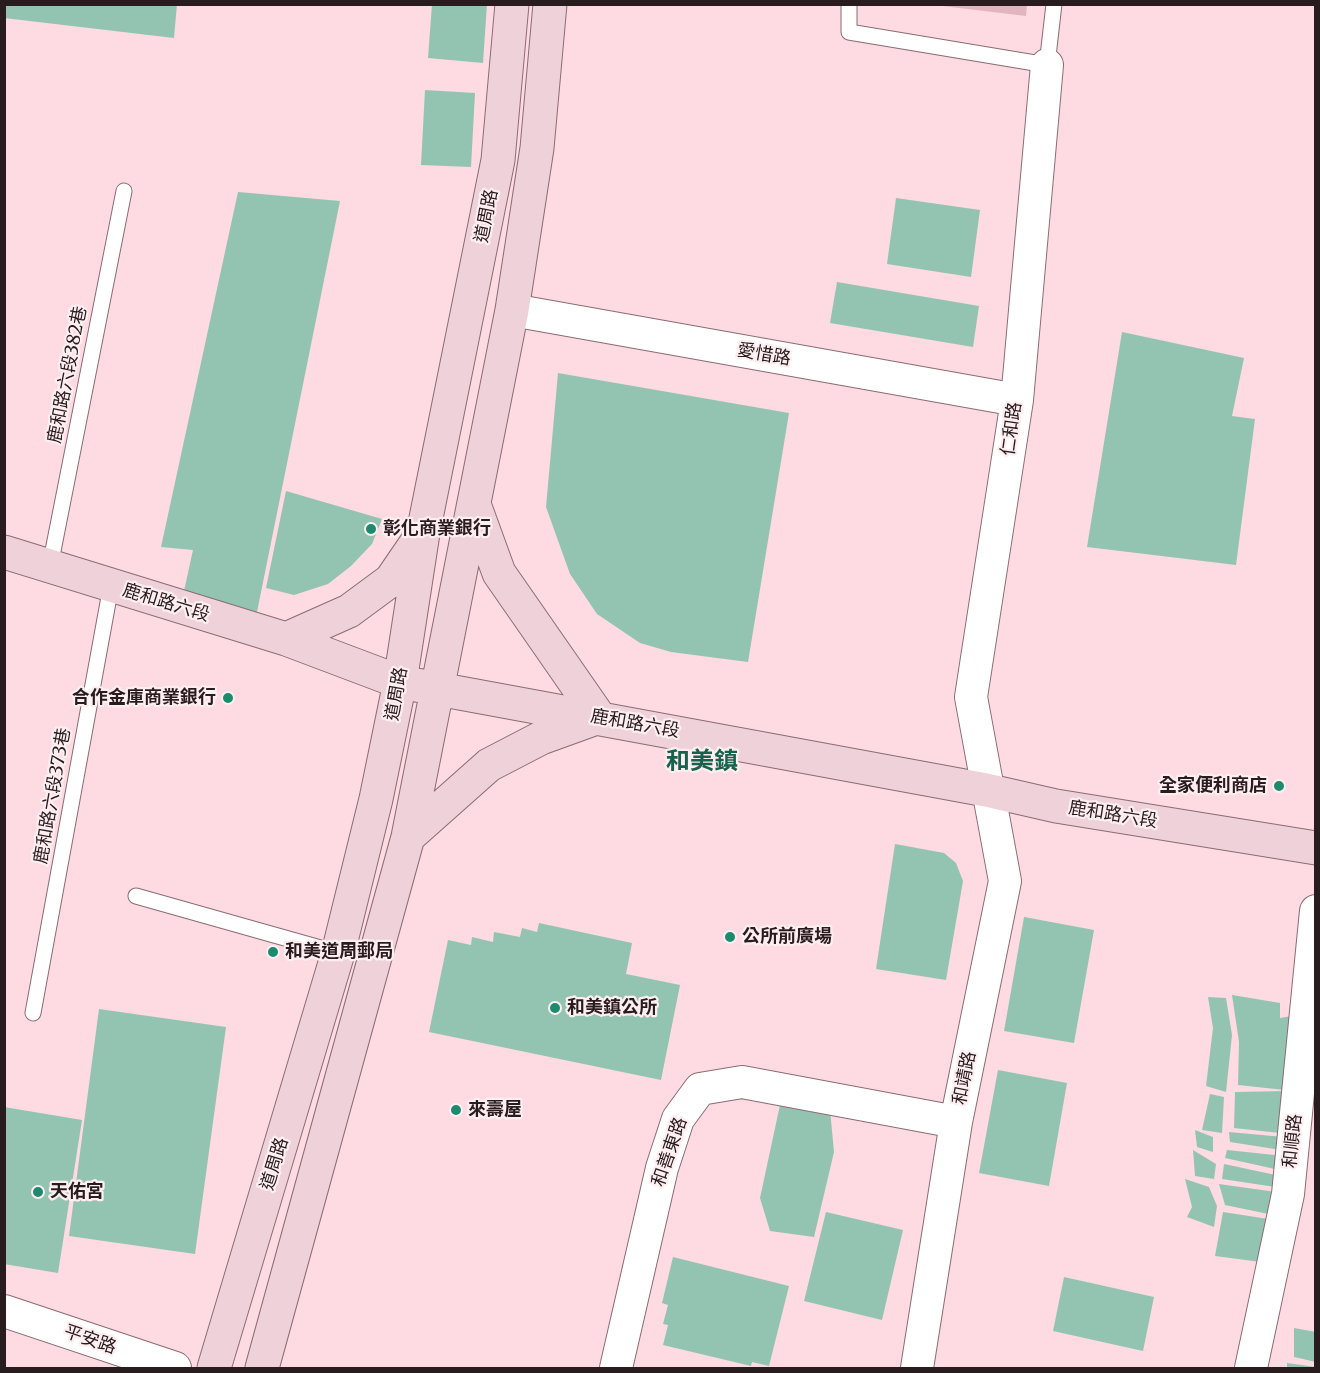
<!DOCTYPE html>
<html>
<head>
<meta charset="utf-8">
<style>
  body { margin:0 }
  #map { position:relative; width:1320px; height:1373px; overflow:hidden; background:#fedae2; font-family:Merriweather,serif }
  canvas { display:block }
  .frame { position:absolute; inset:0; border:6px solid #291c1f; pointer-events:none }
</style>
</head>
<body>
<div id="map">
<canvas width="1320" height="1373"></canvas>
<div class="frame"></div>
</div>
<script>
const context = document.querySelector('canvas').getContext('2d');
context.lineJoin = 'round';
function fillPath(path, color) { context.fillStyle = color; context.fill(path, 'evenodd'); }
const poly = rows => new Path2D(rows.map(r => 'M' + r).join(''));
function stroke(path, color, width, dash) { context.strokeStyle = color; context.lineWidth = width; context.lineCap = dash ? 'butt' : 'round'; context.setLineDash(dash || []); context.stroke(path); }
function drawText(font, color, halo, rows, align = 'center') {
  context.font = font + ' Merriweather,"Noto Sans TC",serif'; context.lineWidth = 4.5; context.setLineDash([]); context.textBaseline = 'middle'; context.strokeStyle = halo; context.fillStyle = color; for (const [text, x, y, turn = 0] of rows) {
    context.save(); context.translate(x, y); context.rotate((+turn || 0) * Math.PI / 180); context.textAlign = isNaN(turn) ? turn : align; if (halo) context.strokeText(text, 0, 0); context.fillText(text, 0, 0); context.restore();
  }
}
fillPath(poly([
  [934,5,1027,5,1026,16]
]), '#e1b5bf');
fillPath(poly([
  [4,4,177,4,174,38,4,18],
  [432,4,487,4,483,63,428,58],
  [425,90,475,93,471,167,421,165],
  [238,192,340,201,257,612,184,591,193,550,161,547],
  [896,198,980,210,971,277,887,264],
  [837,282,979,306,973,347,830,323],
  [1122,332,1244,358,1232,416,1255,419,1236,565,1087,547],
  [558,373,789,413,748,662,671,652,640,643,597,614,570,574,546,507],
  [286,491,382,519,372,544,351,566,328,584,294,595,266,588],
  [895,844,944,853,956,863,963,881,946,980,876,969],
  [1024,917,1094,930,1074,1043,1004,1031],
  [539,923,632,943,626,974,680,985,661,1080,429,1032,448,940,471,945,472,937,493,942,494,932,520,937,522,928,537,932],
  [1232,995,1280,1003,1280,1018,1292,1016,1294,1091,1238,1085,1239,1042],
  [1208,997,1226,998,1232,1035,1226,1092,1206,1086,1213,1028],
  [99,1009,226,1027,195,1254,69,1236],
  [998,1070,1067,1083,1049,1186,979,1173],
  [783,1091,829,1099,834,1152,814,1237,770,1231,760,1198],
  [1286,1091,1289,1134,1234,1128,1235,1092],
  [1210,1094,1224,1097,1222,1133,1202,1130],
  [4,1107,82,1120,58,1273,4,1264],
  [1195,1130,1213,1137,1213,1152,1197,1147],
  [1229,1132,1284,1137,1281,1150,1230,1142],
  [1193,1150,1216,1164,1214,1179,1195,1176],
  [1227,1150,1284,1156,1284,1171,1225,1158],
  [1224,1164,1285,1177,1282,1188,1222,1179],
  [1185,1179,1209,1187,1217,1206,1214,1227,1187,1217,1192,1207],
  [1219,1184,1283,1193,1278,1216,1225,1205],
  [826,1212,903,1230,882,1320,804,1301],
  [1223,1212,1275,1220,1261,1262,1215,1256],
  [673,1257,789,1286,769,1366,752,1362,751,1366,663,1345,668,1325,663,1324,668,1305,662,1303],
  [1064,1277,1154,1297,1143,1351,1053,1331],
  [1294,1328,1316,1332,1316,1362,1294,1357],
  [1287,1363,1316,1367,1316,1368,1287,1368]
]), '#93c4b1');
const lane = poly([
  [849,4,849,32,1047,65,1054,4],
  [50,566,124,191],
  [136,896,338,953],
  [33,1013,111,586]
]);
const street = poly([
  [512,310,1017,400],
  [4,1311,175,1368],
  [616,1368,662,1168,678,1119,700,1089,742,1082,956,1122],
  [917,1368,956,1122,1005,881,971,697,1017,400,1047,65],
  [1251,1368,1288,1194,1316,911]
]);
const secondary = poly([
  [4,552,286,639,400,682,986,790,1056,806,1316,848],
  [286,639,349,611,391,580,417,542],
  [408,837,489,765,541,738,599,717,499,573,475,507],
  [214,1368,338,953,376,799,400,682,423,533,498,160,512,4],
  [262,1368,408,837,512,310,537,148,550,4]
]);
stroke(lane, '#8b6c73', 17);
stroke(street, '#8b6c73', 34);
stroke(secondary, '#8b6c73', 35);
stroke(lane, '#fff', 15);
stroke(street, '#fff', 32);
stroke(secondary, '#eed1d9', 33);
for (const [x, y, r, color] of [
  [371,529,6,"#1a8c6d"],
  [228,698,6,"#1a8c6d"],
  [1279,786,6,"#1a8c6d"],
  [730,937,6,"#1a8c6d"],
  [273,952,6,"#1a8c6d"],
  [555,1008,6,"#1a8c6d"],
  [456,1110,6,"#1a8c6d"],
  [38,1192,6,"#1a8c6d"]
]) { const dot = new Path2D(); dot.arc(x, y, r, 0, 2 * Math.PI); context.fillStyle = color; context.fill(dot); stroke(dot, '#fdeef1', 2); }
drawText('18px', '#291c1f', '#fdeef1', [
  ["道周路",487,216,-79],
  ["愛惜路",764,355,10],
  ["鹿和路六段382巷",68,375,-79],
  ["仁和路",1012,429,-82],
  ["鹿和路六段",166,603,17],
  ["道周路",397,694,-80],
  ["鹿和路六段",635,724,10],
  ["鹿和路六段373巷",53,796,-80],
  ["鹿和路六段",1113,815,9],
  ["和靖路",965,1078,-79],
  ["和順路",1293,1141,-84],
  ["和善東路",670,1152,-71],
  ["道周路",275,1164,-73],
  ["平安路",90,1340,19]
]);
drawText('bold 18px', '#291c1f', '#fdeef1', [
  ["彰化商業銀行",383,529],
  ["合作金庫商業銀行",216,698,"right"],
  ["全家便利商店",1267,786,"right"],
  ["公所前廣場",742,937],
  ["和美道周郵局",285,952],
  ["和美鎮公所",567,1008],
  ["來壽屋",468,1110],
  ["天佑宮",50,1192]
], 'left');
drawText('bold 24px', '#18624c', '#fdeef1', [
  ["和美鎮",702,762]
]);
</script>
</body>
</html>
